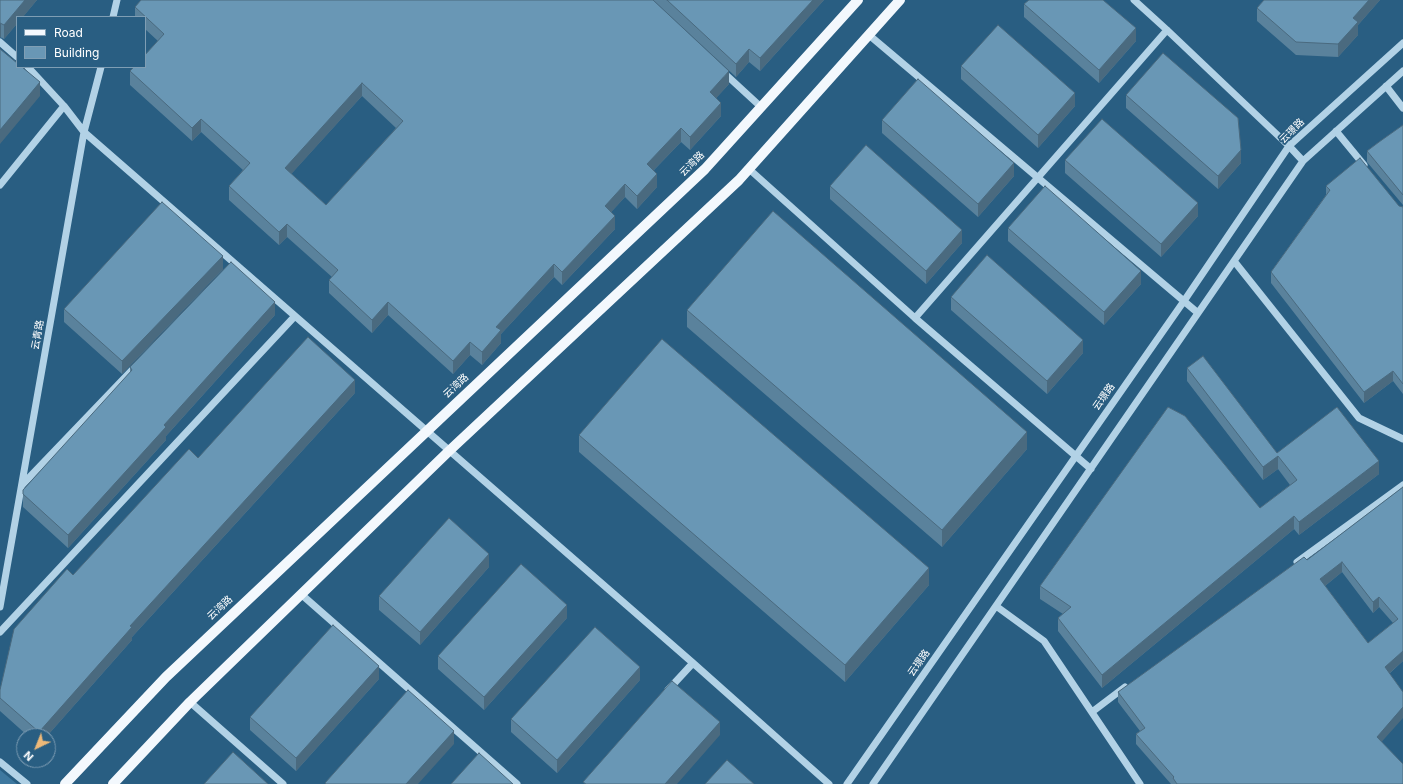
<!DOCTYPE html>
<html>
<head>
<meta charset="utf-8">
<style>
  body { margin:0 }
  #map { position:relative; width:1403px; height:784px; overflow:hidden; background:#295e82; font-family:Inter,sans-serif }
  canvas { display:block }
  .legend { position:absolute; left:16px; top:16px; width:130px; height:52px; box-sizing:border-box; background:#295e82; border:1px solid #7f9eb4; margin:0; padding:5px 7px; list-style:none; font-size:12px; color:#fff }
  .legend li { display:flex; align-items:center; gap:8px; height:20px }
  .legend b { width:20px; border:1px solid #7f9eb4 }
  .north { position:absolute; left:16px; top:728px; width:40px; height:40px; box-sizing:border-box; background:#295e82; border:1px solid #7f9eb4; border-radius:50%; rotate:223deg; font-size:11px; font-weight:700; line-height:16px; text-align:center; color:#fff }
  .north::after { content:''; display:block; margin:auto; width:14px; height:18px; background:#edb979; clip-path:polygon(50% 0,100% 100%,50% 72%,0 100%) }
</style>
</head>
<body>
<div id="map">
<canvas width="1403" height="784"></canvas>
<ul class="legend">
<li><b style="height:5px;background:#f3f8fd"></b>Road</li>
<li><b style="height:11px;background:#6997b5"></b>Building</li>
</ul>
<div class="north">N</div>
</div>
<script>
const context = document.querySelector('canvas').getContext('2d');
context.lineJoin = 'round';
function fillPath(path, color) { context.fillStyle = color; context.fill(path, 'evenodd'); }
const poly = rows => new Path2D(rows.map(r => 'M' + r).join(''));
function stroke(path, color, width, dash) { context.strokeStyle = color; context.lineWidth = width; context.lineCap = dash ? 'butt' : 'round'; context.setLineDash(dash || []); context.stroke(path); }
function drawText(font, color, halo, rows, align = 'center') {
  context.font = font + ' Inter,"Noto Sans SC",sans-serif'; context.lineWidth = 3.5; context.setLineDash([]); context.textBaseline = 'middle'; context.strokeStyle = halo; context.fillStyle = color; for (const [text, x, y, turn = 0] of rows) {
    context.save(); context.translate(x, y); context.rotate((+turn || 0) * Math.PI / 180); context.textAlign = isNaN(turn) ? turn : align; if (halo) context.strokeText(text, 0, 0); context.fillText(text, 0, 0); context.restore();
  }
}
fillPath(poly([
  [0,770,17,784,0,784]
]), '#3e789f');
stroke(poly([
  [1134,0,1167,30,1289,146,1303,161],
  [113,17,117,0],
  [869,35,1198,313],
  [0,42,17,57],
  [28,67,64,106],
  [723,72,761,107],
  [1386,86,1403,108],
  [1336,131,1364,165],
  [749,169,915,318,1167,30],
  [0,185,64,106,84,132,693,663,829,784],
  [1234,261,1359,418,1403,439],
  [915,318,1091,469],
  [22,485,135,367],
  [1297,562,1403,485],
  [302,595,517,784],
  [996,606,1044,641,1140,784],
  [0,607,84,132,101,67],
  [0,632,295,316],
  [668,690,693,663],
  [190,702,283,784],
  [1092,712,1125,687],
  [0,762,27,784],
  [847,784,1184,301,1289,146,1403,43],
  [873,784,1303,161,1403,71]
]), '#b2d2e6', 7);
stroke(poly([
  [65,784,166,677,705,169,858,0],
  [113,784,190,702,449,451,739,180,900,0]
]), '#f3f8fd', 10);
fillPath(poly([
  [0,0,37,0,4,39,0,37],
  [653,0,824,0,760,71,749,62,736,77],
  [1264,0,1380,0,1358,25,1358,35,1338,57,1296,55,1257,21,1257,8],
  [1024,4,1136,41,1099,83,1024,17],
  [135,7,729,84,716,98,721,116,690,150,681,142,654,170,657,187,637,209,625,197,611,212,615,229,562,285,554,277,501,334,501,343,482,365,470,355,453,374,388,315,372,333,329,293,329,280,332,277,287,237,279,245,229,200,229,186,243,170,201,132,192,141,130,85,130,71,158,41,145,29,145,17,135,17],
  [362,96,396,128,326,205,291,174],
  [961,66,1075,106,1038,148,961,79],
  [1126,95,1241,163,1218,189,1126,108],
  [882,120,1014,176,978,217,882,133],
  [1403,125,1403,205,1367,162,1367,151],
  [1065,160,1198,216,1161,257,1065,173],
  [830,186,962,243,926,284,830,199],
  [1326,186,1399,206,1403,207,1403,394,1393,381,1364,403,1271,283,1271,272,1326,195],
  [1008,228,1141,284,1104,325,1008,241],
  [223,269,122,374,64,322,64,309],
  [951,297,1083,353,1047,394,951,310],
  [687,310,1027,449,942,547,687,327],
  [275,315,166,436,166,440,68,548,23,507,23,494,130,373,130,367],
  [1187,368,1277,453,1379,474,1299,535,1294,529,1102,688,1058,631,1058,618,1063,614,1040,599,1040,586,1260,508,1290,485,1278,469,1263,480,1187,381],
  [355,393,132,637,132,640,47,736,28,736,0,711,0,690,73,575,198,458],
  [579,435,929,585,845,682,579,452],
  [1403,487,1403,661,1390,673,1382,742,1403,784,1171,784,1136,744,1136,734,1140,731,1118,702,1118,692,1307,560],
  [1342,572,1373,613,1379,607,1393,623,1368,643,1325,586],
  [489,567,420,645,379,610,379,596],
  [567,618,484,710,438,669,438,656],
  [379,679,296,771,250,730,250,717],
  [640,680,557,773,511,732,511,719]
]), '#5a829c');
fillPath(poly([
  [25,0,37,0,23,17,17,17,17,24,4,39,4,25],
  [813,0,824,0,760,71,760,58],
  [1369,0,1380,0,1358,25,1358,35,1338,57,1338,44,1353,18],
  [0,23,1,23,1,37,0,37],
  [1136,28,1136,41,1099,83,1099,70],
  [749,49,749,62,736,77,736,64],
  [729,71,729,84,710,105,710,92],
  [40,82,40,96,0,144,0,130],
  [362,83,362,96,285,181,285,168],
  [1075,93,1075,106,1038,148,1038,135],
  [721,103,721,116,690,150,690,137],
  [201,119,201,132,192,141,192,128],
  [681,128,681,142,647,177,647,164],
  [1241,150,1241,163,1218,189,1218,176],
  [1014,163,1014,176,978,217,978,204],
  [657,174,657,187,637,209,637,196],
  [625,184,625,197,605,219,605,206],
  [1198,203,1198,216,1161,257,1161,244],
  [615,216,615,229,562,285,562,272],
  [287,224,287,237,279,245,279,232],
  [962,230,962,243,926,284,926,271],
  [223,256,223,269,122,374,122,361],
  [554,264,554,277,501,334,501,343,482,365,482,352,496,327],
  [1141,271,1141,284,1104,325,1104,312],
  [275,302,275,315,166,436,166,440,68,548,68,535,164,425],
  [388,302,388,315,372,333,372,320],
  [1083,340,1083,353,1047,394,1047,381],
  [470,342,470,355,453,374,453,361],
  [1393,371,1393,381,1364,403,1364,392],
  [355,380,355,393,132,637,132,640,47,736,39,736,39,732,130,626],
  [1027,432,1027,449,942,547,942,530],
  [1278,456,1278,469,1263,480,1263,467],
  [1379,461,1379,474,1299,535,1299,522],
  [1294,516,1294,529,1102,688,1102,675],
  [489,554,489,567,420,645,420,632],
  [1342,562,1342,572,1320,590,1320,579],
  [929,568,929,585,845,682,845,665],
  [1379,597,1379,607,1373,613,1373,602],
  [567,605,567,618,484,710,484,697],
  [1403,651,1403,661,1385,677,1385,667],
  [379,666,379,679,296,771,296,758],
  [640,667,640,680,557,773,557,760],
  [1403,707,1403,718,1377,747,1377,737],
  [720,722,720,735,677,784,665,784],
  [454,731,454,744,418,784,406,784]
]), '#4a6a7f');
const building = poly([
  [0,0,25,0,4,25,0,23,0,0],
  [141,0,653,0,729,71,710,92,721,103,690,137,681,128,647,164,657,174,637,196,625,184,605,206,615,216,562,272,554,264,496,327,501,330,482,352,470,342,453,361,388,302,372,320,329,280,338,270,287,224,279,232,229,186,250,163,201,119,192,128,130,71,134,67,145,67,145,55,164,34,135,7,141,0],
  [362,83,403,121,326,205,285,168,362,83],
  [667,0,813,0,760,58,749,49,736,64,667,0],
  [1029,0,1103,0,1136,28,1099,70,1024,4,1029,0],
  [1264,0,1369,0,1353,18,1358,22,1338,44,1296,42,1257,8,1264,0],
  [998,25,1075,93,1038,135,961,66,998,25],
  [0,49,17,63,17,67,22,67,40,82,0,130,0,49],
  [1163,53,1238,118,1241,150,1218,176,1126,95,1163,53],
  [918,79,1014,163,978,204,882,120,918,79],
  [1102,119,1198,203,1161,244,1065,160,1102,119],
  [1403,125,1403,195,1367,151,1379,142,1403,125],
  [866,145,962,230,926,271,830,186,866,145],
  [1360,158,1399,206,1403,207,1403,384,1393,371,1364,392,1271,272,1330,190,1326,186,1360,158],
  [1045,186,1141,271,1104,312,1008,228,1045,186],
  [162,202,223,256,122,361,64,309,162,202],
  [773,211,1027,432,942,530,687,310,773,211],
  [987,255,1083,340,1047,381,951,297,987,255],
  [231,262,275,302,164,425,166,427,68,535,23,494,23,490,132,370,130,367,231,262],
  [308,337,355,380,130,626,132,627,39,732,0,698,0,690,14,629,67,569,73,575,189,449,198,458,308,337],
  [662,339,929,568,845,665,579,435,662,339],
  [1203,356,1277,453,1337,407,1379,461,1299,522,1294,516,1102,675,1058,618,1071,607,1040,586,1168,407,1185,416,1260,508,1297,480,1278,456,1263,467,1187,368,1203,356],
  [1403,487,1403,651,1385,667,1403,692,1403,707,1377,737,1403,764,1403,784,1177,784,1173,778,1174,777,1136,734,1145,728,1118,692,1304,557,1307,560,1403,487],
  [1342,562,1373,602,1379,597,1398,619,1368,643,1320,579,1342,562],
  [449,518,489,554,420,632,379,596,449,518],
  [521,564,567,605,484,697,438,656,521,564],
  [333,625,379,666,296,758,250,717,333,625],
  [595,627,640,667,557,760,511,719,595,627],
  [672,681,720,722,665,784,586,784,583,782,672,681],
  [408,690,454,731,406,784,326,784,325,783,408,690],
  [233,752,268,784,204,784,233,752],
  [479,753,513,784,451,784,479,753],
  [727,760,754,784,705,784,727,760]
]);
fillPath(building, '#6997b5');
stroke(building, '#4a6a7f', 1);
drawText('10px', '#fff', '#295e82', [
  ["云璟路",1292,131,-45],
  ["云湾路",692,164,-45],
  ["云青路",38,335,-80],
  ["云湾路",456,386,-43],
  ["云璟路",1104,397,-55],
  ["云湾路",220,608,-43],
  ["云璟路",919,663,-55]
]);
</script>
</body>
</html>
